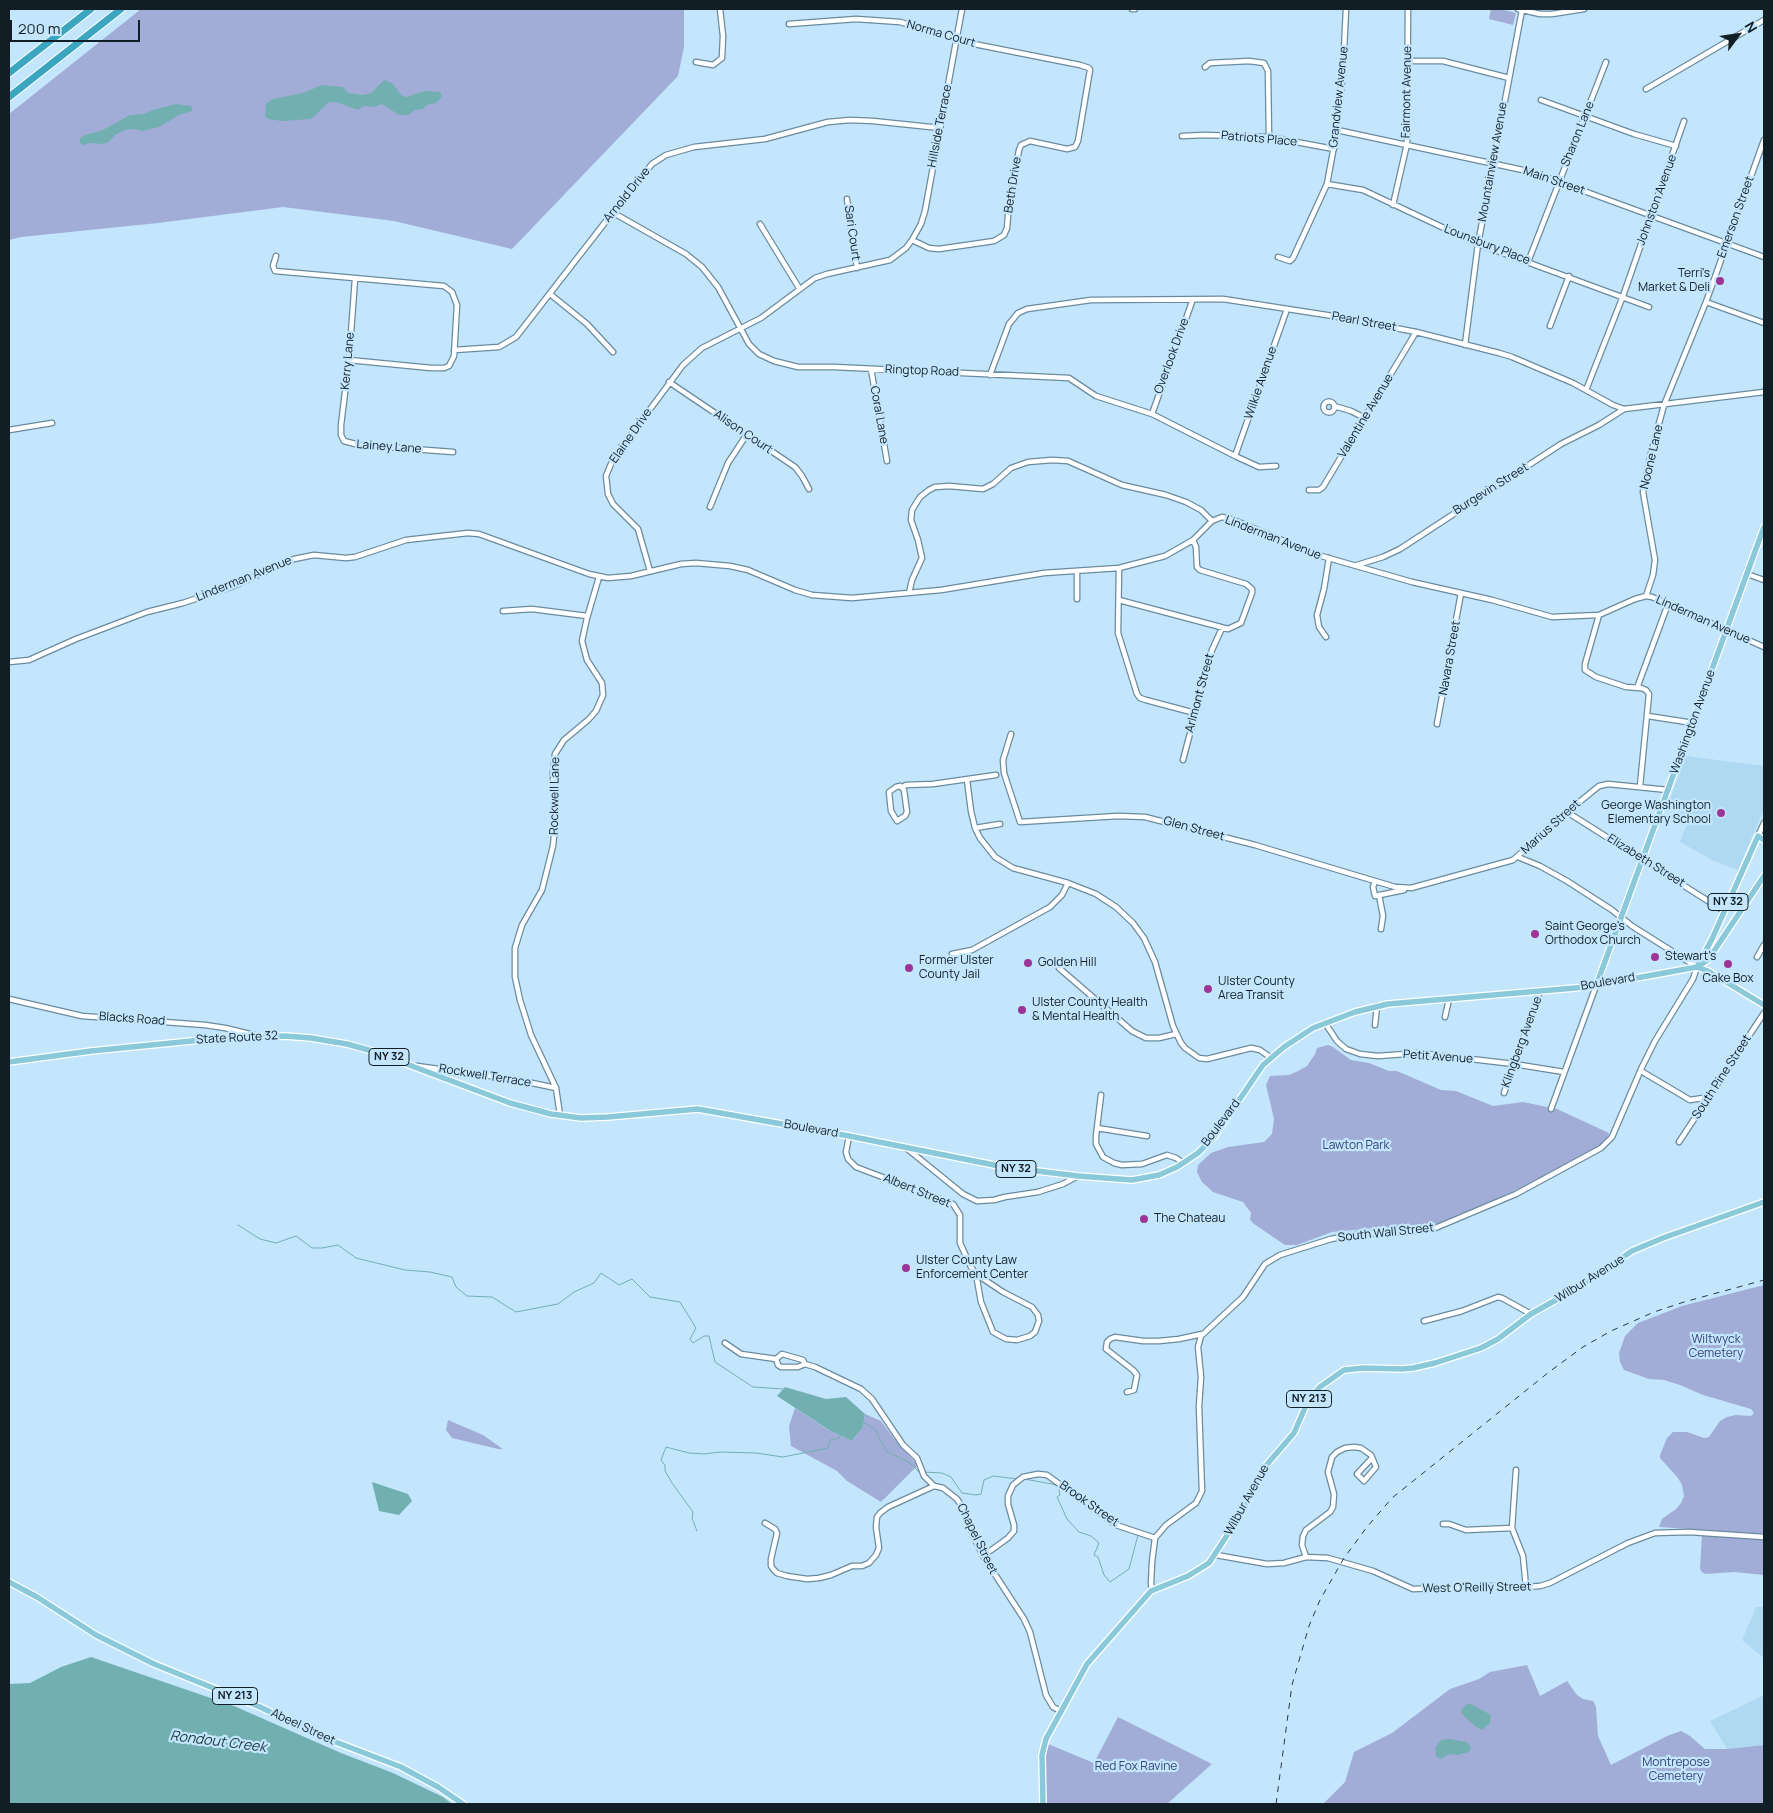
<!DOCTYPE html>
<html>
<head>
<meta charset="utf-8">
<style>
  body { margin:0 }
  #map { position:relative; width:1773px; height:1813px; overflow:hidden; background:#c3e6fd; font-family:Manrope,sans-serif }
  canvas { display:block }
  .frame { position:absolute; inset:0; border:10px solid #111e26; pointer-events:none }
  .north { position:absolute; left:1713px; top:10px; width:50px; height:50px; -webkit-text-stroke:4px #c3e6fd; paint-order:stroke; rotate:59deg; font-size:14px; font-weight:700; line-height:20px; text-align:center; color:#111e26 }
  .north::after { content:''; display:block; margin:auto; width:18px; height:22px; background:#111e26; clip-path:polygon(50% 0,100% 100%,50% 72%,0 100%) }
  .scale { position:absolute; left:10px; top:20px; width:130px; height:22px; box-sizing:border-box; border:2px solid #111e26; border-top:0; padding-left:6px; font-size:15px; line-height:18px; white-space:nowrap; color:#111e26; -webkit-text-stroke:4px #c3e6fd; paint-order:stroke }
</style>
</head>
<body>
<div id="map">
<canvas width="1773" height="1813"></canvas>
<div class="frame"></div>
<div class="north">N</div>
<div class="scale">200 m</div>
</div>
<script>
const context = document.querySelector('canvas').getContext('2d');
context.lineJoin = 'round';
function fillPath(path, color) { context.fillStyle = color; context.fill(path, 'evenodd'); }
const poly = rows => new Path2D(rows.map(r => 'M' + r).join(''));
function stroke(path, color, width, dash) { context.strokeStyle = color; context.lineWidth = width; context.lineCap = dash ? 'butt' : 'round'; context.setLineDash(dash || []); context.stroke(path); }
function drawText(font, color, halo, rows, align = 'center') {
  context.font = font + ' Manrope,sans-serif'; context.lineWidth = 4.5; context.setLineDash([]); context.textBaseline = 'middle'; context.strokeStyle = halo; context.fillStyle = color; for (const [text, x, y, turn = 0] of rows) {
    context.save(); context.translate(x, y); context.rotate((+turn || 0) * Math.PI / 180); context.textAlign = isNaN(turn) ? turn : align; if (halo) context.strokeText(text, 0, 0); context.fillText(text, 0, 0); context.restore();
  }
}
fillPath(poly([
  [1686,756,1764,766,1764,809,1738,870,1712,860,1680,842,1688,821,1679,817,1681,810,1668,804],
  [1756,1607,1764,1607,1764,1658,1742,1640],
  [1764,1695,1764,1745,1727,1749,1710,1721]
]), '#afd8f2');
fillPath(poly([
  [141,9,684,9,684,47,678,76,512,249,394,221,283,207,158,223,21,237,9,240,9,114],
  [1491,9,1500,9,1516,13,1513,25,1489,19],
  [1328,1045,1333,1047,1351,1060,1369,1063,1389,1071,1397,1071,1441,1090,1456,1091,1493,1106,1523,1102,1557,1109,1609,1133,1607,1138,1600,1145,1545,1176,1501,1197,1437,1224,1415,1228,1376,1228,1332,1232,1297,1245,1285,1245,1254,1224,1250,1220,1251,1213,1243,1202,1213,1192,1202,1182,1197,1172,1198,1165,1211,1153,1228,1147,1264,1142,1272,1134,1274,1119,1266,1085,1270,1076,1289,1075,1298,1071,1307,1066,1315,1054,1317,1048],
  [1764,1285,1764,1534,1659,1527,1662,1519,1676,1509,1681,1503,1684,1496,1682,1485,1678,1478,1660,1458,1660,1455,1667,1438,1673,1432,1687,1432,1704,1438,1709,1437,1720,1421,1727,1417,1736,1415,1751,1416,1754,1413,1751,1409,1703,1395,1680,1385,1664,1380,1649,1379,1624,1370,1620,1362,1619,1353,1625,1336,1638,1323,1682,1306],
  [795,1408,827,1429,852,1441,863,1427,865,1414,881,1421,898,1444,918,1465,881,1502,847,1481,837,1471,791,1446,789,1426],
  [448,1420,483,1435,503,1449,498,1449,452,1438,446,1430],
  [1702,1535,1764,1539,1764,1575,1734,1572,1705,1574,1702,1572,1700,1569],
  [1527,1665,1540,1696,1567,1681,1577,1695,1583,1699,1593,1701,1596,1707,1598,1736,1611,1765,1667,1736,1681,1731,1690,1736,1705,1749,1727,1749,1764,1745,1764,1804,1323,1804,1345,1782,1354,1752,1392,1733,1450,1689,1479,1679,1490,1672],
  [1118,1717,1212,1764,1167,1804,1046,1804,1046,1755,1048,1744,1094,1763]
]), '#a2add7');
fillPath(poly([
  [384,80,392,83,402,96,407,97,421,92,428,91,440,92,442,96,436,103,427,105,423,109,415,110,408,115,399,115,382,104,373,107,363,106,358,110,336,102,329,102,311,119,282,121,268,119,265,116,266,104,273,99,303,93,322,85,343,87,348,93,363,95,371,93],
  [176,104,191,106,193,111,179,115,159,127,142,131,135,129,125,130,115,135,109,142,103,144,90,143,83,145,80,143,80,138,85,135,103,130,130,115,144,114,153,110],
  [785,1387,826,1399,846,1397,865,1414,863,1427,852,1441,829,1430,777,1396],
  [372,1482,408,1494,412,1501,399,1515,379,1511],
  [91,1657,234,1706,341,1753,393,1773,443,1797,452,1804,9,1804,9,1684,30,1683,61,1667],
  [1467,1704,1471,1704,1491,1715,1490,1723,1482,1730,1476,1727,1462,1714,1461,1710],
  [1449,1739,1466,1742,1471,1746,1469,1752,1457,1755,1449,1754,1441,1759,1436,1756,1435,1749,1439,1742,1441,1740]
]), '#72afb1');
stroke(poly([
  [238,1225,260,1239,276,1243,296,1236,312,1248,322,1248,338,1245,356,1258,405,1270,430,1272,452,1277,456,1287,467,1296,492,1297,516,1312,558,1304,574,1292,594,1283,601,1273,619,1285,632,1279,650,1297,680,1302,696,1328,690,1339,693,1343,704,1336,709,1336,715,1362,753,1387,783,1389],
  [863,1422,875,1429,886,1451,910,1463,919,1472],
  [923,1472,942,1473,951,1477,962,1493,976,1495,981,1494,984,1480,993,1476,1018,1479],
  [1024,1479,1052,1484,1058,1486,1060,1495,1057,1497,1067,1519,1079,1532,1091,1536,1099,1543,1094,1555,1098,1557,1104,1575,1110,1582,1129,1569,1138,1535],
  [697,1531,692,1518,693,1512,672,1483,665,1471,665,1465,661,1460,666,1447,689,1453,704,1454,720,1452,756,1453,783,1457,828,1448,830,1440,839,1438,841,1435]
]), '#72afb1', 1);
const minor = poly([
  [1132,9,1135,9],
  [1518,9,1540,14,1552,14,1584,9],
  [789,24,856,19,900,22,974,44,1080,65,1089,68,1090,70,1078,141,1075,147,1067,149,1030,141,1021,145,1019,150,1009,204,1007,228,1004,235,994,241,939,249,929,248,912,240],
  [1408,61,1443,61,1509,78],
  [696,62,713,65,722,58,723,36,720,9],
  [1205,67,1210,63,1249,61,1264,63,1268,71,1269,137],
  [1646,89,1764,20],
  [1541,100,1634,134,1676,146],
  [1337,130,1532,172,1764,257],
  [1182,136,1205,135,1269,137,1334,149],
  [1327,184,1363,190,1478,244,1649,307],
  [847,199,857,268],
  [1393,205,1407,144,1408,9],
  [612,212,686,254,702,267,718,287,749,344,759,354,774,361,798,367,834,367,1069,378,1096,396,1152,414,1235,456,1259,467,1276,466],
  [760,224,799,288],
  [276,256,273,266,275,271,444,286,452,292,457,305,454,356,449,366,444,368,431,368,349,360],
  [1278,257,1290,261,1293,258,1327,184,1337,130,1343,71,1346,9],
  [1528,262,1606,62],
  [355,279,349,360,341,425,341,435,344,441,359,445,453,452],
  [550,294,587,324,613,352],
  [1706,302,1764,323],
  [1550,326,1569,276],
  [1465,345,1478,244,1522,10],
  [454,350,499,347,516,337,631,189,652,164,666,155,694,147,765,139,828,122,850,120,873,121,940,128],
  [871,369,887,461],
  [990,375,1009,324,1018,313,1027,309,1091,300,1223,299,1333,316,1416,332,1499,353,1512,357,1573,383,1613,405,1624,409,1764,392],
  [669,382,795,467,802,476,809,489],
  [1586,390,1623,296,1684,121],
  '1323.5 407a5.5 5.5 0 1 1 11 0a5.5 5.5 0 1 1-11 0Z',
  [1334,406,1351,411,1365,418],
  [1152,414,1193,299],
  [9,430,52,423],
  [1235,456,1287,309],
  [1309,490,1319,490,1323,487,1416,332],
  [710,507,728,463,747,434],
  [1357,565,1383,557,1400,549,1561,444,1599,425,1624,409],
  [1119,568,1118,633,1137,694,1140,698,1146,700,1195,713],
  [650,571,638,529,613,504,608,494,606,476,613,459,683,365,702,348,761,318,815,278,827,274,890,260,906,248,912,240,921,224,925,211,962,9],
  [1747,574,1764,580],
  [909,593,912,580,922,558,918,540,911,520,912,510,920,497,929,490,935,487,949,486,983,489,993,484,1011,468,1028,462,1052,460,1068,461,1122,485,1166,495,1186,502,1201,510,1212,521],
  [1646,596,1653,575,1655,560,1643,492,1651,453,1664,405,1706,302,1764,140],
  [1077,599,1077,572],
  [1119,600,1228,629,1241,623,1252,593,1252,589,1246,584,1200,570,1197,567,1196,547,1193,540],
  [503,611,532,609,587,616],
  [1599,615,1585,664,1585,670,1596,677,1626,687,1641,688,1646,690,1649,694,1640,786],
  [1326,637,1319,627,1317,615,1324,589,1329,558],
  [9,662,29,660,76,639,147,612,183,603,231,587,294,559,314,555,346,558,355,557,406,540,468,533,479,534,589,574,608,578,631,576,681,564,696,563,730,566,748,570,795,590,812,595,852,598,941,590,1044,573,1119,568,1165,556,1193,540,1212,521,1222,517,1231,519,1318,555,1412,582,1492,600,1552,617,1599,615,1635,599,1646,596,1652,597,1764,647],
  [1637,688,1668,604],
  [1648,716,1693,723],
  [1437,724,1461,593],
  [1011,734,1003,760,1004,773,1020,822,1118,816,1145,817,1255,845,1395,887,1412,888],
  [1183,760,1212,650,1222,628],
  [967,780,971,811,975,828,980,838,995,857,1013,868,1068,883,1096,894,1116,907,1133,923,1144,938,1155,962,1173,1026,1181,1043,1185,1048,1199,1058,1207,1059,1251,1048,1260,1050,1271,1058],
  [900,786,904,790,907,812,905,816,897,821,891,811,889,792,896,787,900,786],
  [902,787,906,785,933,784,996,775],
  [1567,812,1724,911],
  [975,828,1000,824],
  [1758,836,1764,823],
  [1375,882,1373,887,1375,896,1404,890],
  [1411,888,1513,860,1567,812,1599,786,1608,784,1668,790],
  [1379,895,1383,916,1381,929],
  [952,954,972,950,1050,907,1062,895,1068,883],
  [1757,957,1764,945],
  [1059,968,1132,1031,1146,1038,1159,1038,1176,1034],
  [9,999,82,1016,205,1025,225,1028,254,1035],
  [1445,1017,1449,999],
  [1325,1023,1337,1041,1346,1049,1360,1054,1378,1056,1419,1053,1514,1064,1564,1072],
  [1375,1025,1377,1006],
  [417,1066,513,1079,556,1088],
  [1641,1071,1690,1100,1703,1098,1710,1094],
  [1504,1093,1540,991],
  [1101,1095,1096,1136,1096,1144,1103,1157,1114,1163,1122,1165,1142,1164,1167,1155,1176,1158,1183,1163],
  [1551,1109,1596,986],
  [560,1115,556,1088,531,1035,520,1000,515,977,515,948,522,925,542,890,553,846,555,826,553,773,555,754,564,740,588,720,596,711,603,695,602,683,587,660,582,641,587,618,599,577],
  [1097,1128,1147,1136],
  [849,1136,846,1152,848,1159,856,1167,953,1204,960,1215,960,1243,971,1267,976,1274,1003,1292,1032,1307,1038,1315,1039,1321,1035,1332,1030,1336,1017,1340,1006,1339,993,1332,981,1302,976,1274],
  [1679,1142,1764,1013],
  [905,1147,963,1194,977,1201,994,1200,1005,1197,1038,1192,1063,1184,1078,1176],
  [1424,1321,1462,1311,1498,1297,1502,1298,1531,1314],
  [725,1343,741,1354,776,1359],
  [776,1359,778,1365,781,1367,798,1367,805,1364,815,1367,861,1389,872,1399,903,1445,917,1458,924,1476,934,1486,943,1488,957,1499,964,1510,974,1537,983,1556,1024,1619,1030,1632,1046,1695,1053,1707,1061,1711],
  [776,1359,782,1354,803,1360,805,1364],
  [1127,1392,1134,1390,1137,1375,1133,1370,1106,1349,1107,1342,1110,1339,1115,1337,1143,1341,1159,1341,1179,1339,1202,1334],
  [1516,1470,1512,1528,1523,1556,1526,1587],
  [765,1523,775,1529,777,1533,771,1559,771,1566,774,1570,777,1573,787,1576,807,1579,819,1578,831,1575,852,1566,862,1566,869,1563,876,1555,879,1548,876,1527,877,1517,880,1513,888,1507,934,1486],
  [1443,1524,1449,1524,1466,1530,1512,1528],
  [1216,1555,1267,1564,1284,1563,1306,1557,1328,1558,1373,1571,1413,1589,1492,1586,1526,1587,1540,1586,1550,1583,1628,1543,1655,1533,1689,1532,1764,1537],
  [983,1556,1008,1538,1014,1531,1014,1525,1008,1504,1008,1496,1013,1485,1023,1477,1038,1474,1047,1475,1116,1525,1155,1538],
  [1306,1557,1302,1545,1303,1536,1306,1530,1330,1512,1333,1507,1334,1494,1328,1472,1332,1457,1337,1452,1345,1448,1354,1447,1361,1448,1371,1455,1376,1467,1364,1481,1357,1474,1372,1458],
  [1152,1591,1151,1584,1152,1562,1155,1538,1166,1525,1196,1503,1202,1491,1199,1406,1201,1377,1198,1347,1201,1336,1243,1297,1265,1264,1280,1255,1331,1239,1358,1234,1409,1232,1433,1229,1516,1194,1601,1148,1612,1137,1642,1067,1655,1041,1693,979,1697,967,1632,926,1612,910,1567,881,1540,866,1518,857]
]);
const major = poly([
  [1697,967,1712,939,1758,836,1764,840],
  [1697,967,1708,971,1764,1005],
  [1596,986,1764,527],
  [9,1062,91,1051,232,1037,285,1036,311,1038,347,1044,372,1051,510,1103,551,1114,581,1118,608,1117,698,1109,849,1136,1004,1167,1078,1176,1132,1180,1159,1175,1177,1167,1198,1153,1214,1137,1263,1065,1284,1047,1313,1028,1355,1012,1388,1004,1587,987,1697,967,1708,960,1764,876],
  [9,1582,37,1597,96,1635,154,1664,260,1707,320,1736,401,1767,438,1787,463,1804],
  [1043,1804,1042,1755,1046,1739,1087,1664,1151,1591,1188,1576,1209,1563,1241,1514,1263,1469,1294,1433,1308,1401,1320,1387,1344,1370,1364,1368,1402,1369,1413,1368,1435,1363,1481,1348,1498,1339,1531,1314,1579,1287,1632,1251,1663,1238,1764,1202]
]);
const highway = poly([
  [9,73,91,9],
  [9,97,121,9]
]);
stroke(minor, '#6a8b9f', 7);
stroke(major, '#fff', 8);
stroke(highway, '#fff', 9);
stroke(minor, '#fff', 4.5);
stroke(major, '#8ac9d9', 5.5);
stroke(highway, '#3ca5bf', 7);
stroke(poly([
  [1276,1804,1292,1685,1309,1626,1320,1600,1344,1558,1367,1527,1392,1498,1549,1372,1583,1347,1611,1331,1654,1312,1684,1302,1764,1280]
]), '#283842', 1, [6, 6]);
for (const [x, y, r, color] of [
  [1720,281,5,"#9d3597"],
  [1721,813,5,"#9d3597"],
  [1535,934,5,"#9d3597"],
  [1655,957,5,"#9d3597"],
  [1028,963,5,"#9d3597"],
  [1728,964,5,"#9d3597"],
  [909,968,5,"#9d3597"],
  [1208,989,5,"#9d3597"],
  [1022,1010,5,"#9d3597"],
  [1144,1219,5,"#9d3597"],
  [906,1268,5,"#9d3597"]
]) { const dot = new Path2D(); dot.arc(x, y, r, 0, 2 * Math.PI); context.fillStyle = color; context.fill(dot); stroke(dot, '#c3e6fd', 2); }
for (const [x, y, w] of [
  [1728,902,40],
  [389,1057,40],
  [1016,1169,40],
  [1309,1399,45],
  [235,1696,45]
]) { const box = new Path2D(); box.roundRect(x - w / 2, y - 8.5, w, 17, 4); context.fillStyle = '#c3e6fd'; context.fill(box); stroke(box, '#111e26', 1); }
drawText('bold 11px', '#111e26', null, [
  ["NY 32",1728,902],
  ["NY 32",389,1057],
  ["NY 32",1016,1169],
  ["NY 213",1309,1399],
  ["NY 213",235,1696]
]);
drawText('12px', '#111e26', '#c3e6fd', [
  ["Norma Court",941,34,16],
  ["Fairmont Avenue",1407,92,-89],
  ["Grandview Avenue",1339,97,-84],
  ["Hillside Terrace",940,126,-79],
  ["Sharon Lane",1578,134,-68],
  ["Patriots Place",1259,139,5],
  ["Mountainview Avenue",1493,162,-80],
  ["Main Street",1554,181,19],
  ["Beth Drive",1013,185,-81],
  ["Arnold Drive",627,195,-51],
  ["Johnston Avenue",1657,200,-70],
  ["Emerson Street",1736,217,-70],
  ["Sari Court",852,233,82],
  ["Lounsbury Place",1487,245,21],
  ["Pearl Street",1364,322,10],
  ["Overlook Drive",1172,356,-70],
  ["Kerry Lane",348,361,-85],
  ["Ringtop Road",922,371,2],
  ["Wilkie Avenue",1261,383,-71],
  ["Coral Lane",879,415,80],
  ["Valentine Avenue",1366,416,-59],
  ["Alison Court",743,432,34],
  ["Elaine Drive",631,436,-55],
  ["Lainey Lane",389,447,4],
  ["Noone Lane",1652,457,-77],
  ["Burgevin Street",1491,489,-32],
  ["Linderman Avenue",1273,538,21],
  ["Linderman Avenue",244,579,-22],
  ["Linderman Avenue",1703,620,24],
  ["Navara Street",1450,658,-80],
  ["Arlmont Street",1200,693,-75],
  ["Washington Avenue",1693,722,-70],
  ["Rockwell Lane",555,796,-89],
  ["Marius Street",1551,827,-42],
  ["Glen Street",1194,829,15],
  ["Elizabeth Street",1646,861,32],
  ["Boulevard",1608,982,-10],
  ["Blacks Road",132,1019,4],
  ["State Route 32",237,1038,-3],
  ["Klingberg Avenue",1522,1042,-70],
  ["Petit Avenue",1438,1057,4],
  ["Rockwell Terrace",485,1076,9],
  ["South Pine Street",1722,1077,-57],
  ["Boulevard",1221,1123,-53],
  ["Boulevard",811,1129,10],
  ["Albert Street",917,1191,22],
  ["South Wall Street",1386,1233,-6],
  ["Wilbur Avenue",1590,1279,-32],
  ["Wilbur Avenue",1247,1500,-61],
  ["Brook Street",1089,1504,35],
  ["Chapel Street",977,1539,64],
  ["West O'Reilly Street",1477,1588,-1],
  ["Abeel Street",303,1727,25]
]);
drawText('12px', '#111e26', '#c3e6fd', [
  ["Terri's",1710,274,"right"],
  ["Market & Deli",1710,288,"right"],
  ["George Washington",1711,806,"right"],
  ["Elementary School",1711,820,"right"],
  ["Saint George's",1545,927],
  ["Orthodox Church",1545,941],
  ["Stewart's",1665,957],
  ["Former Ulster",919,961],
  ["County Jail",919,975],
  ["Golden Hill",1038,963],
  ["Cake Box",1728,979,"center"],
  ["Ulster County",1218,982],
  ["Area Transit",1218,996],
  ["Ulster County Health",1032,1003],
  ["& Mental Health",1032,1017],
  ["The Chateau",1154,1219],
  ["Ulster County Law",916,1261],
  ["Enforcement Center",916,1275]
], 'left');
drawText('12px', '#384178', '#c3e6fd', [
  ["Lawton Park",1356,1146],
  ["Wiltwyck",1716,1340],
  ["Cemetery",1716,1354],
  ["Montrepose",1676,1763],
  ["Cemetery",1676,1777],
  ["Red Fox Ravine",1136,1767]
]);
drawText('italic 14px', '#193839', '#c3e6fd', [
  ["Rondout Creek",218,1742,7]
]);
</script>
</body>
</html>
